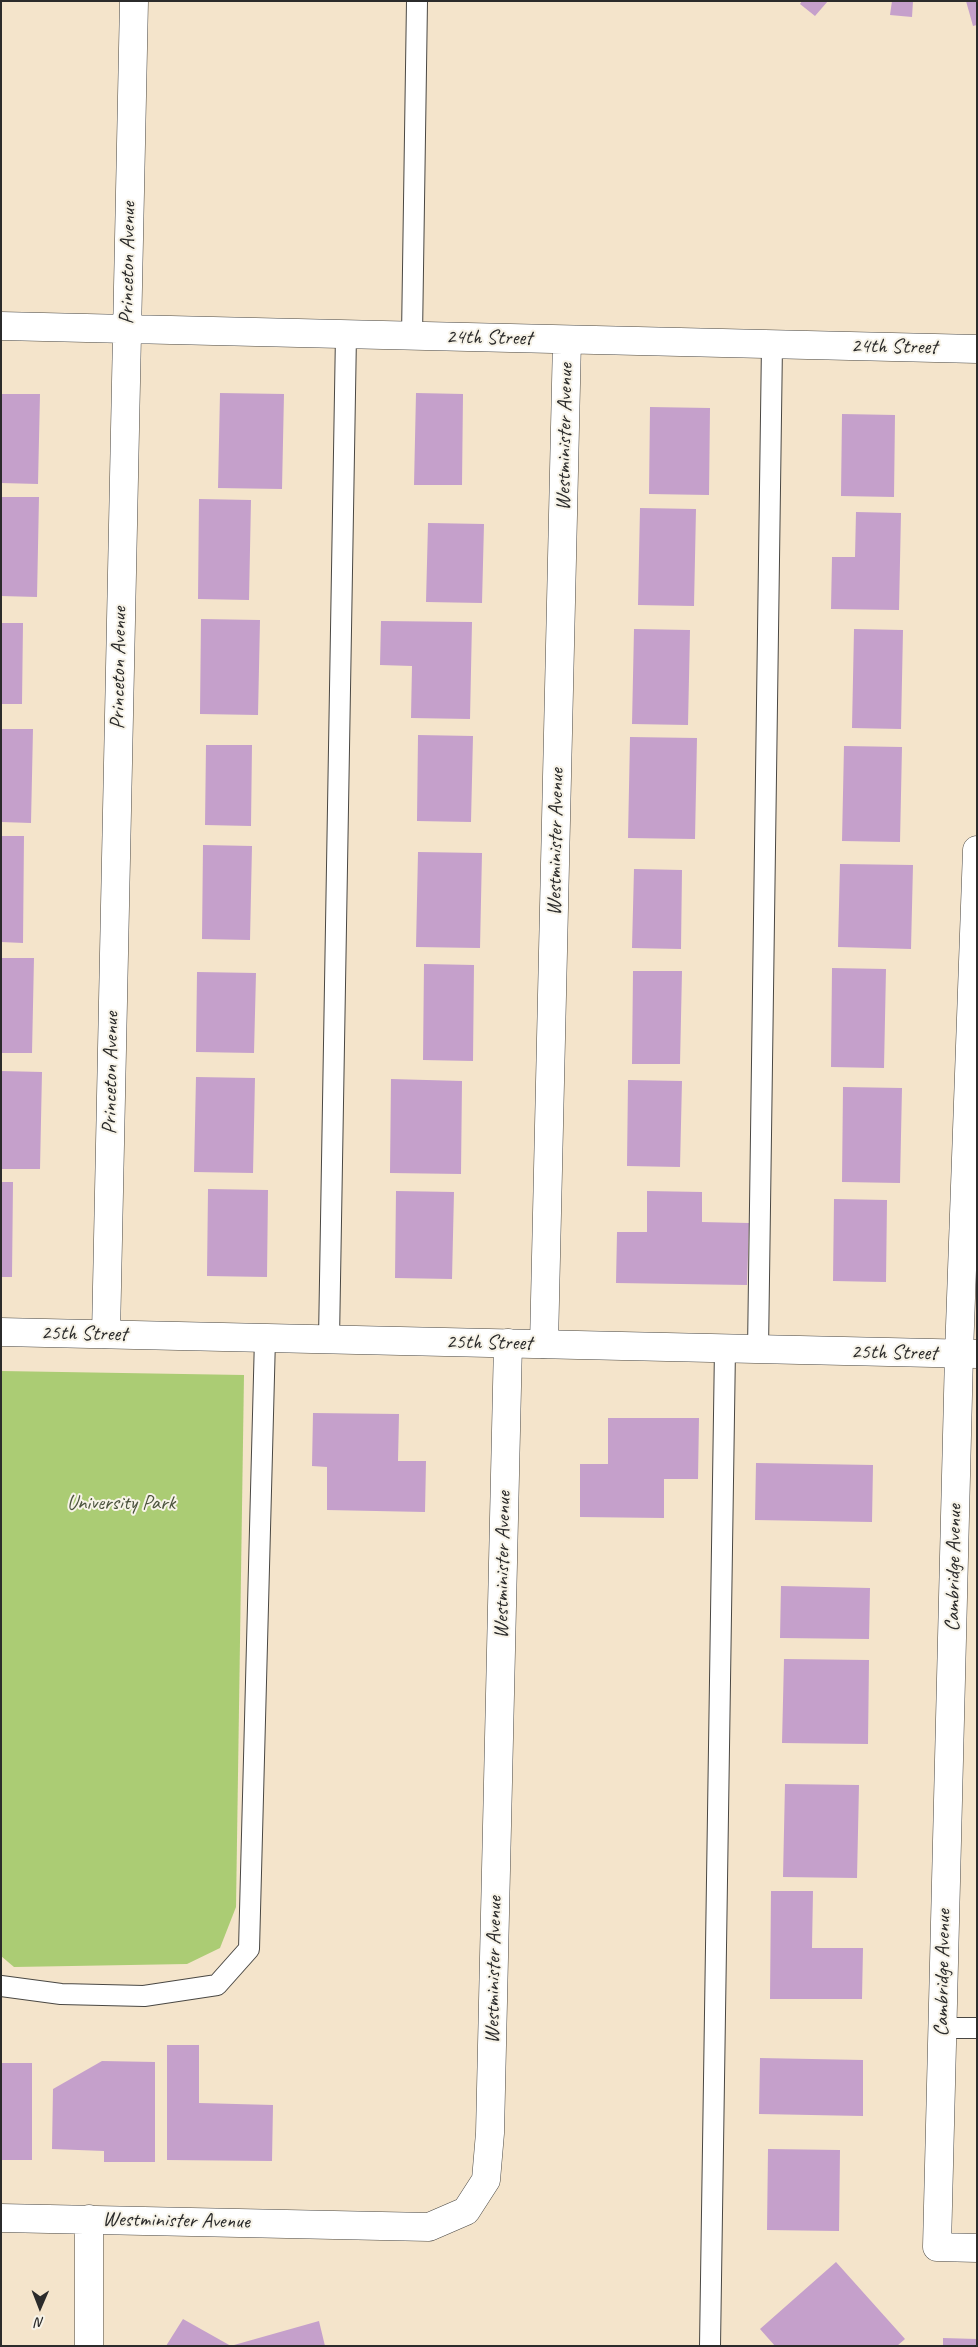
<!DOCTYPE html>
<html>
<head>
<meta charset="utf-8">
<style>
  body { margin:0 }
  #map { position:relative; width:978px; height:2347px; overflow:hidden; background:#f4e4cb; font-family:Caveat,sans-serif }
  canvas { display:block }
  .frame { position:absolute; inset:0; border:2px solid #2b2b2b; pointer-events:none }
  .north { position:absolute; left:15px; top:2282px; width:50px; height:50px; -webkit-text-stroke:4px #f7f3e8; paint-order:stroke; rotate:181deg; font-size:14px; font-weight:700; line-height:20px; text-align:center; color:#2b2b2b }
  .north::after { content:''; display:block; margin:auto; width:18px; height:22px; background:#2b2b2b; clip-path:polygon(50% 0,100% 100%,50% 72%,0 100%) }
</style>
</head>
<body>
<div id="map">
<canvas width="978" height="2347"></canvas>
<div class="frame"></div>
<div class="north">N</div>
</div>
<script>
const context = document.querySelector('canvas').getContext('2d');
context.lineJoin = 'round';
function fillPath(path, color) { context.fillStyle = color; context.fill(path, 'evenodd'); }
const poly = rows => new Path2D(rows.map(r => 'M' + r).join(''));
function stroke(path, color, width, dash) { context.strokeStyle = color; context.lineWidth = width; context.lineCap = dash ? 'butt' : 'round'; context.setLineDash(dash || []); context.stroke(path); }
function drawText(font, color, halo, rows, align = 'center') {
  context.font = font + ' Caveat,sans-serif'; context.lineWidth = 4; context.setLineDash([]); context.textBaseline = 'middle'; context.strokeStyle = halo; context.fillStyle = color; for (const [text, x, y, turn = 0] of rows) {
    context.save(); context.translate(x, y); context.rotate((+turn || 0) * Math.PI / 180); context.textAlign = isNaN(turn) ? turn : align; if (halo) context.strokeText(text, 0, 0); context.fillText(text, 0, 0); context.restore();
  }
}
fillPath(poly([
  [1,1371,244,1375,236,1907,220,1948,187,1964,14,1967,1,1956]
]), '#abcc74');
fillPath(poly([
  [802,1,828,1,815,16,800,4],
  [892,1,913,1,912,17,890,15],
  [966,1,977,1,977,25,973,26],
  [220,393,284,394,282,489,218,488],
  [416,393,463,394,462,485,414,485],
  [1,394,40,394,38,484,1,483],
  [650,407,710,408,709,495,649,494],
  [842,414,895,415,894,497,841,496],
  [1,497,39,497,37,597,1,596],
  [199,499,251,500,249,600,198,599],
  [640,508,696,509,694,606,638,605],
  [856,512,901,513,899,610,831,609,832,557,855,557],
  [428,523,484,524,482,603,426,602],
  [201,619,260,620,258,715,200,714],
  [381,621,472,622,470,719,411,718,412,666,380,665],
  [1,623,23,623,22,704,1,704],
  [634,629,690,630,688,725,632,724],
  [854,629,903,630,901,729,852,728],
  [1,729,33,729,31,823,1,822],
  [418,735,473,736,471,822,417,821],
  [630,737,697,738,695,839,628,838],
  [206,745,252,745,251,826,205,825],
  [844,746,902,747,900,842,842,841],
  [1,836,24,836,23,943,1,942],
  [203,845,252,846,250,940,202,939],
  [418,852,482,853,480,948,416,947],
  [840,864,913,865,911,949,838,947],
  [634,869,682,870,681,949,632,948],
  [1,958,34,958,32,1053,1,1053],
  [424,964,474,965,473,1061,423,1060],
  [832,968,886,969,884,1068,831,1067],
  [633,971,682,971,680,1064,632,1064],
  [197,972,256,973,254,1053,196,1052],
  [1,1071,42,1072,40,1169,1,1169],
  [196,1077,255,1078,253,1173,194,1172],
  [391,1079,462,1081,461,1174,390,1173],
  [628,1080,682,1081,680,1167,627,1166],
  [843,1087,902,1088,900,1183,842,1182],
  [1,1182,13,1182,12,1277,1,1277],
  [208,1189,268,1190,267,1277,207,1276],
  [396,1191,454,1192,452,1279,395,1278],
  [647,1191,702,1192,702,1222,749,1223,747,1285,616,1283,617,1232,647,1232],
  [834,1199,887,1200,886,1282,833,1281],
  [313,1413,399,1414,398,1461,426,1461,425,1512,327,1510,327,1467,312,1466],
  [608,1418,699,1418,698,1479,664,1479,664,1518,580,1517,580,1464,608,1464],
  [756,1463,873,1465,872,1522,755,1520],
  [781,1586,870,1588,869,1639,780,1638],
  [784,1659,869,1660,868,1744,782,1743],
  [785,1784,859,1785,857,1878,783,1877],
  [771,1891,813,1891,812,1948,863,1948,862,1999,770,1999],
  [167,2045,199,2045,199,2103,273,2105,272,2161,167,2160],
  [760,2058,863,2060,863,2116,759,2114],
  [102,2061,155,2062,155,2162,104,2162,104,2151,52,2149,53,2089],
  [1,2063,32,2063,32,2160,1,2160],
  [768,2149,840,2150,839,2231,767,2230],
  [836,2262,905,2339,897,2346,775,2346,760,2329],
  [183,2319,231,2346,166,2346],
  [319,2321,325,2346,235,2346,234,2345],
  [943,2338,977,2339,977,2346,943,2346]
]), '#c5a0cb');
const service = poly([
  [412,336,417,1],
  [329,1339,346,334],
  [758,1349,772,344],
  [1,1986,61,1994,144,1996,217,1985,249,1949,265,1338],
  [942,2028,977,2028],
  [710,2346,725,1348]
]);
const minor = poly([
  [1,326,977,349],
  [977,850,959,1354,937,2247,977,2248],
  [106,1334,134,1],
  [544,1344,567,340],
  [1,2218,429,2227,466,2211,486,2180,490,2133,508,1343],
  [89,2219,89,2346]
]);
const tertiary = poly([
  [1,1332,977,1354]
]);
stroke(service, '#494743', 22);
stroke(minor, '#494743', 29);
stroke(tertiary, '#494743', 29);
stroke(service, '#fff', 20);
stroke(minor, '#fff', 28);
stroke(tertiary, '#fff', 28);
drawText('21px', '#2b2b2b', '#f7f3e8', [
  ["Princeton Avenue",128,263,-89],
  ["24th Street",489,338,1],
  ["24th Street",894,347,1],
  ["Westminister Avenue",565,437,-89],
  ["Princeton Avenue",119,668,-89],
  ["Westminister Avenue",556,842,-89],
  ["Princeton Avenue",111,1073,-89],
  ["25th Street",84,1334,1],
  ["25th Street",489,1343,1],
  ["25th Street",894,1353,1],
  ["Westminister Avenue",503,1565,-89],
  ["Cambridge Avenue",954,1568,-89],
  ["Westminister Avenue",494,1970,-89],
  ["Cambridge Avenue",943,1973,-89],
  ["Westminister Avenue",176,2221,1]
]);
drawText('21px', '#4b533d', '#f7f3e8', [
  ["University Park",121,1503]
]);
</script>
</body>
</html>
